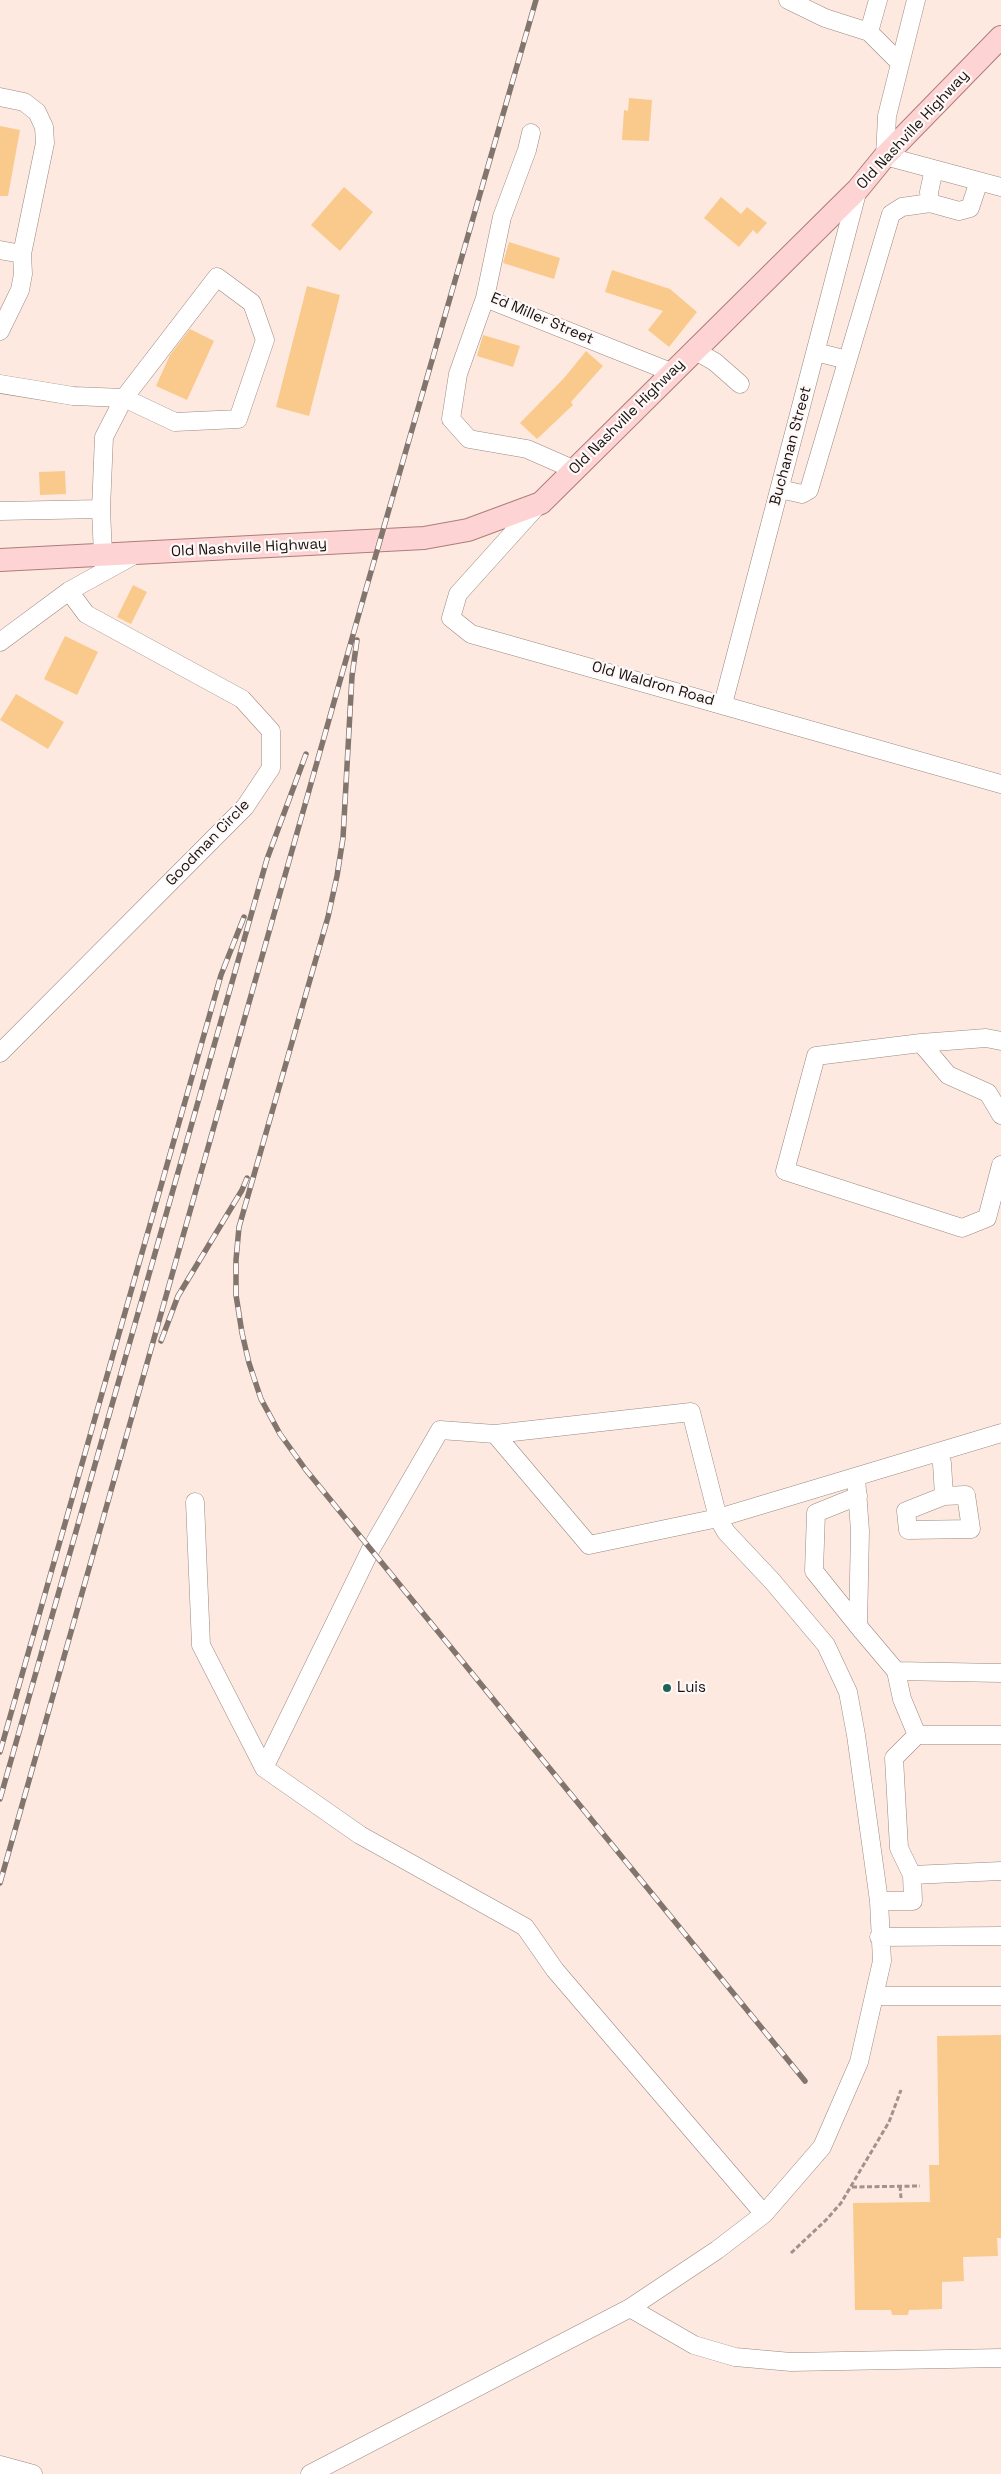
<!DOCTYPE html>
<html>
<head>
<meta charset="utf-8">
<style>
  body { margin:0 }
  canvas { display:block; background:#fde9df }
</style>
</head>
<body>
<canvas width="1001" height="2474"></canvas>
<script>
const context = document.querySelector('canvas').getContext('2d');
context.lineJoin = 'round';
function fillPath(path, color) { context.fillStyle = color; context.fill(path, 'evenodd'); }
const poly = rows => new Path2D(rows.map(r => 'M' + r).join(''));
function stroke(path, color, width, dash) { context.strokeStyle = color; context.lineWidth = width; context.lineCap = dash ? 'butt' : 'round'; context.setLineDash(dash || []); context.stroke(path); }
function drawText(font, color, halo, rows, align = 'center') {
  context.font = font + ' "Space Grotesk",sans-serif'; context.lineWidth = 4.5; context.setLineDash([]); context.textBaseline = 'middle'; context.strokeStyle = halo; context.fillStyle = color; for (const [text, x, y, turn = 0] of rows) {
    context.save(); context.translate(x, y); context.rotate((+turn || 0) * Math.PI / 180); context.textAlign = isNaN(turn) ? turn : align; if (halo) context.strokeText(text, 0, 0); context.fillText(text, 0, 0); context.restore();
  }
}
fillPath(poly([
  [629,98,652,100,649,141,622,140,624,110,628,111],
  [0,126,20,130,8,196,0,196],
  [344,187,373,212,340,251,311,225],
  [721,197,741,214,747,207,767,223,757,234,753,230,739,247,704,218],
  [509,242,560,258,554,279,503,263],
  [612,270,670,289,697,312,669,347,648,330,663,311,605,292],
  [307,286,340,295,309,416,276,407],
  [190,329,214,341,187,400,156,386,170,355],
  [483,335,520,346,513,367,477,356],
  [586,351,603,366,571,402,573,405,537,439,520,423,565,377],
  [65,471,66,494,40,495,39,472],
  [133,585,147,592,131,624,117,617],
  [65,636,98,652,77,695,44,679],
  [16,694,64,722,48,749,0,720],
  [1001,2035,1001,2238,997,2238,998,2256,963,2257,964,2281,942,2282,942,2309,909,2310,908,2315,892,2315,891,2310,855,2310,853,2203,930,2202,929,2165,939,2165,937,2036]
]), '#faca8c');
const minor = poly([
  [788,0,825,18,869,32],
  [878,0,869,32,900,63],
  [916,0,887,116,885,156,1001,187],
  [0,97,24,102,37,112,44,127,45,143,22,254,0,250],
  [531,133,527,150,502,217,485,298,458,374,451,419,469,439,527,449,575,470],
  [934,169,929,192,930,203,959,211,970,208,979,181],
  [485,298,671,372],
  [0,331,20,290,23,274,22,254],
  [694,350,715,362,740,384],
  [816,352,847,360],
  [0,384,73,396,124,398,175,422,238,419,265,340,252,303,217,277,124,398,104,437,101,509,103,555],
  [780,489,802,494,809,490,891,214,902,207,930,203],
  [539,504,458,594,451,618,471,634,1001,784],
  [0,511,101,509],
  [0,642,69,591,136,554],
  [723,704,858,189],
  [1001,1041,986,1038,921,1043,816,1056,785,1171,962,1228,987,1218,1001,1165],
  [921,1043,948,1075,988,1093,1001,1115],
  [0,1053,245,807,271,768,271,731,242,699,86,614,69,591],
  [1001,1433,718,1518,726,1532,773,1582,826,1645,848,1692,856,1735,879,1901,882,1961,859,2062,822,2147,764,2214,717,2250,630,2308,694,2345,735,2357,791,2362,1001,2358],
  [938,1453,942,1463,944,1496,966,1495,971,1529,908,1530,906,1511,944,1496],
  [856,1477,860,1531,858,1626,896,1671,1001,1673],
  [195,1502,201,1645,264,1768,360,1835,525,1927,555,1970,764,2214],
  [858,1626,814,1571,816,1513,858,1496],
  [896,1671,902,1699,917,1735],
  [264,1768,371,1549,440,1430,495,1434,691,1412,718,1518,589,1545,495,1434],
  [912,1875,899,1848,894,1758,917,1735,1001,1735],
  [879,1901,913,1901,912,1875,1001,1871],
  [879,1937,1001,1936],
  [874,1996,1001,1996],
  [0,2465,33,2474],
  [310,2474,630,2308]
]);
const major = poly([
  [0,560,424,538,468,530,541,503,858,189,885,156,1001,37]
]);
stroke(minor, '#9b8980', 19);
stroke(major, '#ac7d7b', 24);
stroke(poly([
  [900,2186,901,2198],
  [852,2187,920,2186],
  [791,2253,826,2220,841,2203,889,2122,901,2090]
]), '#a1928b', 3, [5, 2.5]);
stroke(minor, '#fff', 18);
stroke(major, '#fdd4d3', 22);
const rail = poly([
  [357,640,352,676,343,838,337,876,328,917,239,1227,236,1260,236,1295,242,1333,249,1363,261,1399,280,1434,306,1470,805,2081],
  [161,1341,178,1296,242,1190,247,1178],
  [0,1752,221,975,244,917],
  [0,1799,267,859,306,754],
  [0,1883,364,596,536,0]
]);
stroke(rail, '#82756e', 5.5);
stroke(rail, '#fef9f8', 4, [11]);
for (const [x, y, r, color] of [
  [667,1688,5,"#1e6355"]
]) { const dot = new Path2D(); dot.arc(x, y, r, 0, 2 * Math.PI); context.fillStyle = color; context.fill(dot); stroke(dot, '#fef9f8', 2); }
drawText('15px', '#19120f', '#fef9f8', [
  ["Old Nashville Highway",913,130,-47],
  ["Ed Miller Street",542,319,23],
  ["Old Nashville Highway",627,417,-45],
  ["Buchanan Street",791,446,-75],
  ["Old Nashville Highway",249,548,-3],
  ["Old Waldron Road",653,684,16],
  ["Goodman Circle",208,843,-46]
]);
drawText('15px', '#19120f', '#fef9f8', [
  ["Luis",677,1688]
], 'left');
</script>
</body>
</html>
